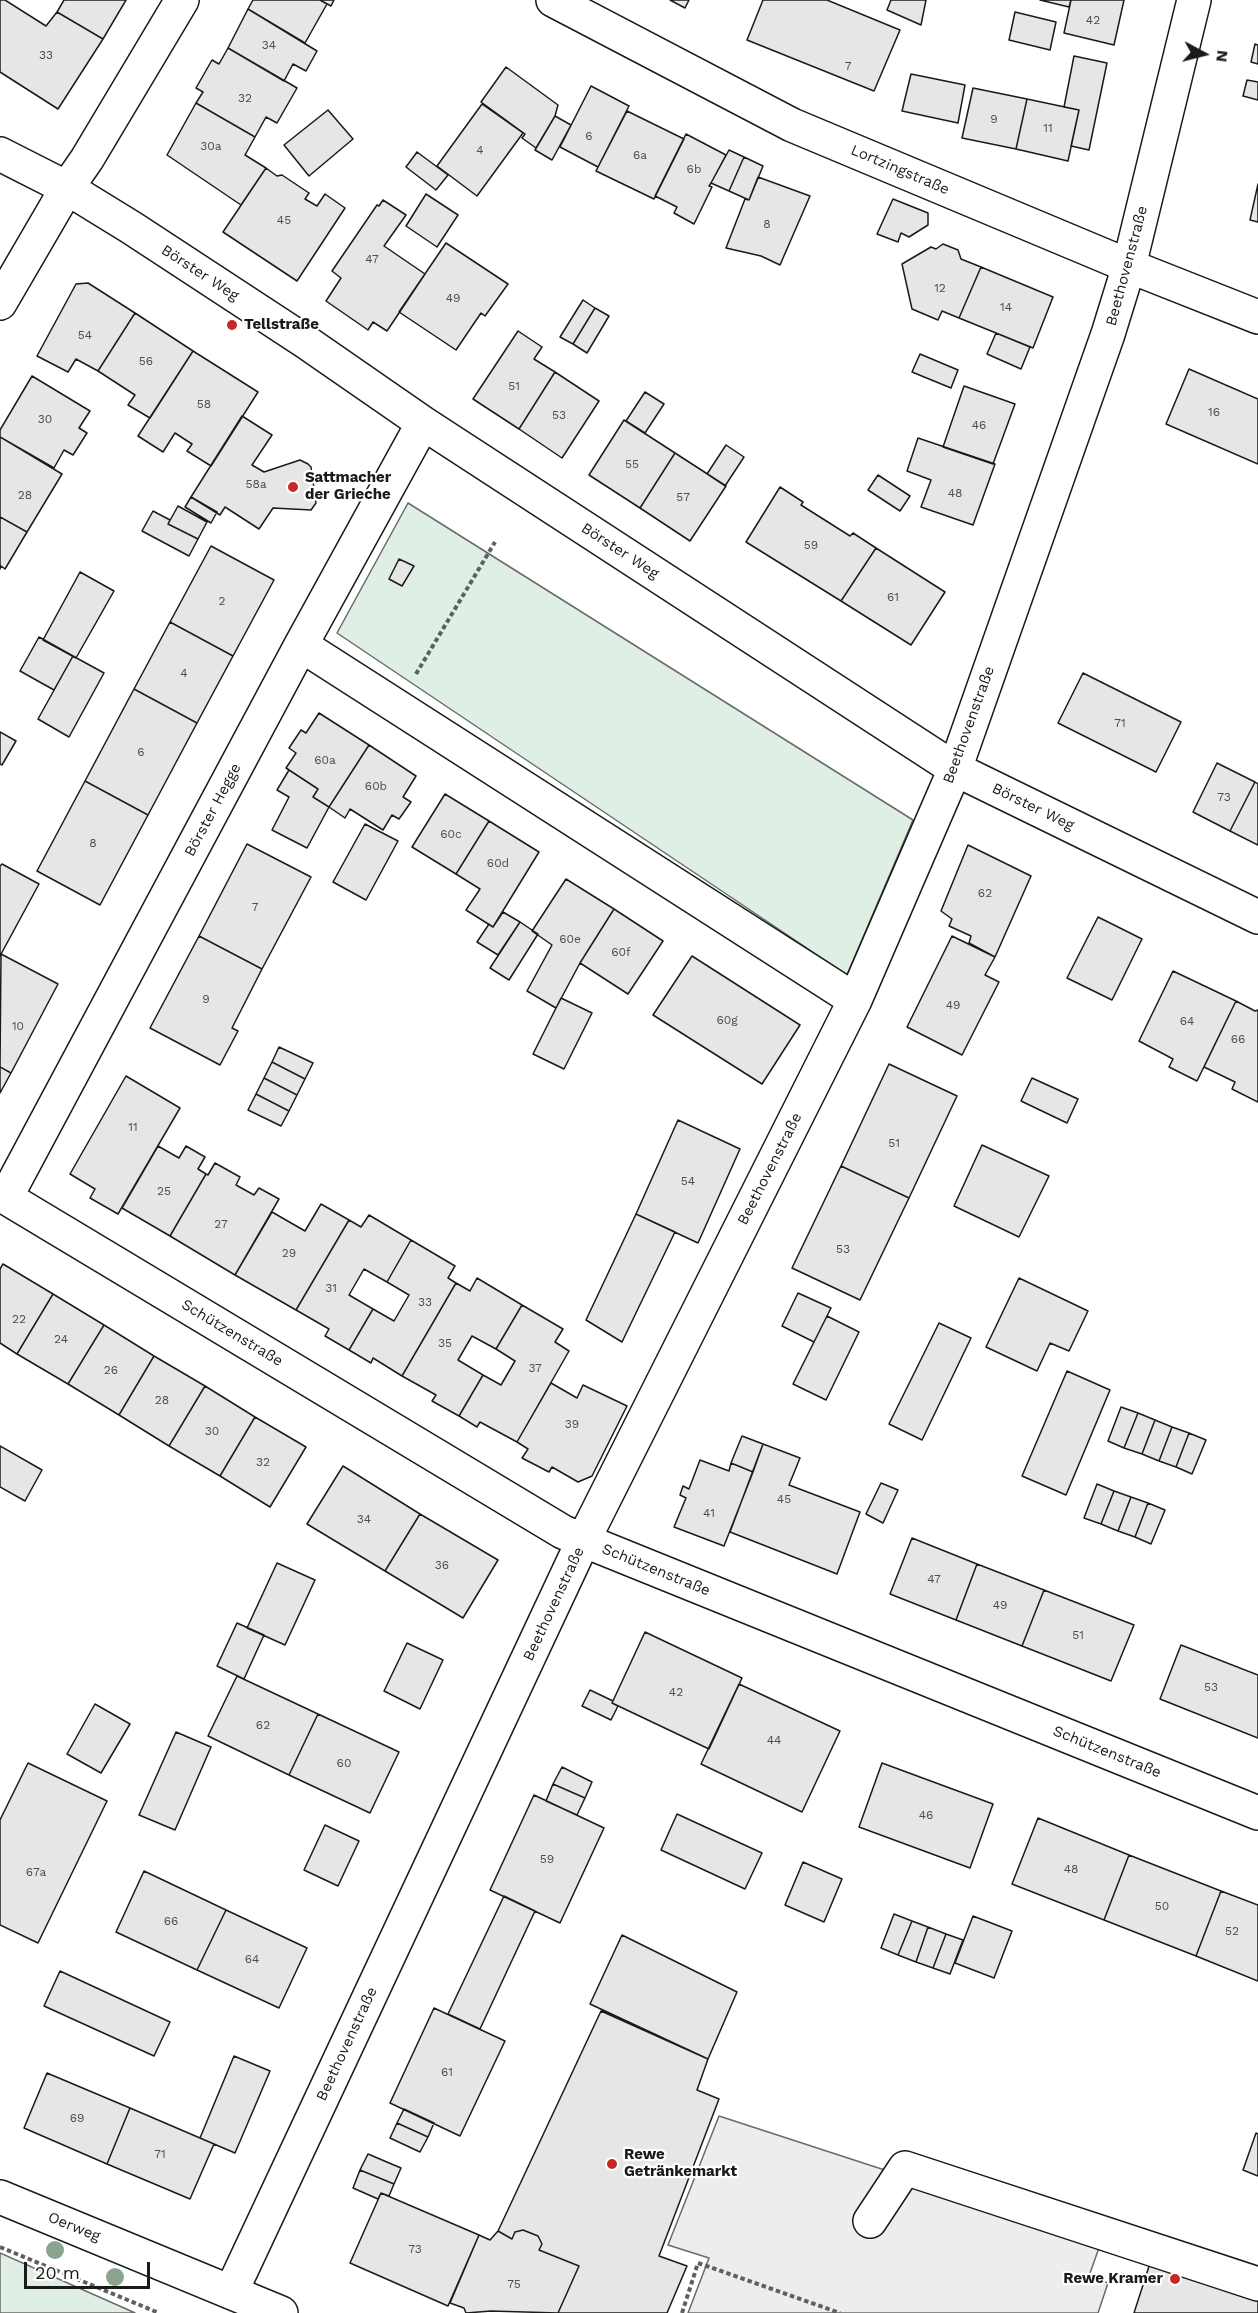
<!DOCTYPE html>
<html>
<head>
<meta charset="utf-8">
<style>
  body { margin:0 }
  #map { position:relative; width:1258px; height:2313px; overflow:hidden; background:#fff; font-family:"Work Sans",sans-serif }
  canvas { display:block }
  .north { position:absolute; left:1174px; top:24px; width:60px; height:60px; -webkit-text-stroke:4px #fff; paint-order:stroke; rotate:97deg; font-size:16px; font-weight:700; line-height:24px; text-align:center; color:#1a1a1a }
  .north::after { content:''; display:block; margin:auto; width:21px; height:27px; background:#1a1a1a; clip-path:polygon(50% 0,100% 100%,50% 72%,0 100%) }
  .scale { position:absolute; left:24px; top:2262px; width:126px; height:27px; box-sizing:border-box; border:3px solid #1a1a1a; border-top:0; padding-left:8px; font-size:18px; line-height:21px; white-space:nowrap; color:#1a1a1a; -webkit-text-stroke:4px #fff; paint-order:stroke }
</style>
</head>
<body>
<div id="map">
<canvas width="1258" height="2313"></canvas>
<div class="north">N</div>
<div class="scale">20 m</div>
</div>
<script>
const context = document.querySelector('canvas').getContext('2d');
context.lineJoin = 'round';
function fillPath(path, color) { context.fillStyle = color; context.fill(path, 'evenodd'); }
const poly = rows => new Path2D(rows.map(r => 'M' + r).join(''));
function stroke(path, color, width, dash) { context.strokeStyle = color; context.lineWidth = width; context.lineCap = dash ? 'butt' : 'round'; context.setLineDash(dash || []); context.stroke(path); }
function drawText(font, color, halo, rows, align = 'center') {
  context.font = font + ' "Work Sans",sans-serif'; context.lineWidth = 4.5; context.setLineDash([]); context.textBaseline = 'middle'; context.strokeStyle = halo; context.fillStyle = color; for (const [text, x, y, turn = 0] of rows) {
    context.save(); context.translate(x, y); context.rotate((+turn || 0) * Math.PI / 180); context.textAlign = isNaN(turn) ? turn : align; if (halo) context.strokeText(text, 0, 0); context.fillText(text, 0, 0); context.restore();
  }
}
const green = poly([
  [408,503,913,820,847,975,337,633,408,503],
  [0,2253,133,2312,135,2313,0,2313,0,2253]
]);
fillPath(green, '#e0efe3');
stroke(green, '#6a6a6a', 1.5);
const parking = poly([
  [719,2116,900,2175,1100,2245,1089,2276,1108,2283,1098,2313,688,2313,709,2258,668,2245,719,2116]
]);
fillPath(parking, '#ededed');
stroke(parking, '#6a6a6a', 1.5);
const building = poly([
  [0,0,5,0,46,26,57,12,103,39,58,109,0,72,0,0],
  [64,0,126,0,103,39,57,12,64,0],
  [253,0,320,0,327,4,305,43,248,9,253,0],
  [320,0,334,0,331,6,320,0],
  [670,0,689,0,685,8,670,0],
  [763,0,827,0,900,30,874,91,747,40,763,0],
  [891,0,926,0,921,25,887,10,891,0],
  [1040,0,1071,0,1069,7,1040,0],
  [1071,0,1124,0,1114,45,1064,33,1071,0],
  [248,9,317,51,306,71,293,64,284,81,228,48,248,9],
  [1015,12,1056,22,1050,50,1009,40,1015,12],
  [1255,44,1258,45,1258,64,1251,62,1255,44],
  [228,48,297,88,277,123,266,117,255,137,196,103,203,92,196,88,212,60,219,64,228,48],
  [1074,56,1107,63,1089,150,1071,146,1079,110,1064,107,1074,56],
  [506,67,558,105,555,116,536,148,522,138,525,134,481,102,506,67],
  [911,74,965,85,958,123,902,111,911,74],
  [1247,80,1258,82,1258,100,1243,96,1247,80],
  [591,86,629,106,598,167,560,147,591,86],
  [973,88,1027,99,1016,149,962,138,973,88],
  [1027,99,1079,110,1068,161,1016,149,1027,99],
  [196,103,255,137,245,155,266,168,241,205,167,155,196,103],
  [482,104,523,133,477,196,437,166,482,104],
  [328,110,353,139,309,176,284,145,328,110],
  [627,111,684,139,654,199,596,171,627,111],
  [555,116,571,125,552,160,535,150,555,116],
  [686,134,726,155,711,183,709,186,712,187,694,224,674,213,677,207,655,196,686,134],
  [729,150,744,157,729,191,711,183,729,150],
  [417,152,448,175,436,190,406,167,417,152],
  [744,157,763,166,749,200,729,191,744,157],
  [266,168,277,176,282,175,309,193,305,199,317,206,325,194,345,208,297,281,223,232,266,168],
  [758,177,810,196,780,265,761,256,726,248,745,199,749,200,758,177],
  [1258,184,1258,222,1250,220,1258,184],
  [426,194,458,215,437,247,406,226,426,194],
  [893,199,928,213,928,225,909,237,901,233,898,242,877,234,893,199],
  [383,200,406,215,384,246,425,274,387,331,373,322,368,330,326,301,341,278,332,271,377,205,379,206,383,200],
  [446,243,508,284,485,316,481,313,456,350,399,312,446,243],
  [943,244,958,250,961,259,981,267,959,318,942,311,938,320,912,309,902,264,931,247,936,249,943,244],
  [981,267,1053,297,1033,348,959,318,981,267],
  [88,283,135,313,98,371,76,359,68,372,37,356,76,284,88,283],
  [583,300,595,308,573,344,560,337,583,300],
  [595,308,609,316,587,353,573,344,595,308],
  [135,313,193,351,150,418,128,405,135,395,98,371,135,313],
  [518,331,542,347,534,359,555,372,519,429,473,399,518,331],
  [996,333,1030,347,1021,369,987,354,996,333],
  [193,351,258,392,211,466,187,451,192,444,175,433,163,452,138,436,193,351],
  [920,354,958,370,951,388,912,372,920,354],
  [1189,369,1258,399,1258,464,1166,424,1189,369],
  [555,372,599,401,562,458,519,429,555,372],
  [32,376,90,411,79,428,87,433,73,455,64,450,54,468,0,437,0,430,32,376],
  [964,386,1015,404,993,464,943,447,964,386],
  [645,392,664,404,645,433,626,421,645,392],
  [242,416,272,435,252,465,264,472,300,460,308,464,311,467,316,503,311,510,273,508,259,529,225,507,220,515,191,497,242,416],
  [624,420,675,453,640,508,589,475,624,420],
  [0,437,62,474,27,532,0,517,0,437],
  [918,438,995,464,973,525,921,507,931,480,907,471,918,438],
  [726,445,744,457,725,486,707,474,726,445],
  [675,453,726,486,690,541,640,508,675,453],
  [878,475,910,496,900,511,868,490,878,475],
  [780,487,803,502,801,505,850,536,853,533,876,548,841,601,746,542,780,487],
  [191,497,217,512,211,523,185,507,191,497],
  [178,506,207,522,198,539,168,524,178,506],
  [153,511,170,520,168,524,198,539,189,556,142,531,153,511],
  [0,517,27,532,5,569,1,566,0,569,0,517],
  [211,546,274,580,233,656,170,622,211,546],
  [876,548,945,592,911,645,841,601,876,548],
  [399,559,414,566,402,586,389,579,399,559],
  [80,572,114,591,76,658,43,640,80,572],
  [170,622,233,656,197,723,134,689,170,622],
  [39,637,73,656,54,690,20,671,39,637],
  [73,656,104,673,69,737,38,719,73,656],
  [1083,673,1181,722,1156,772,1058,723,1083,673],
  [134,689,197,723,148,815,85,781,134,689],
  [319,713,369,745,329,807,313,797,318,789,286,768,296,753,289,748,301,730,306,733,319,713],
  [0,732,16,741,2,765,0,764,0,732],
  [369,745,416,776,403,797,411,802,399,819,392,815,383,830,350,809,345,818,329,807,369,745],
  [1217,763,1255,782,1230,831,1193,812,1217,763],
  [289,770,318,789,313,797,329,807,307,848,272,830,289,797,277,790,289,770],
  [85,781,148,815,100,905,37,871,85,781],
  [1255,782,1258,784,1258,845,1230,831,1255,782],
  [445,794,489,821,456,874,412,847,445,794],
  [489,821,539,852,493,927,466,910,480,889,456,874,489,821],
  [365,824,398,841,366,900,333,882,365,824],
  [247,844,311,877,262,969,199,936,247,844],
  [968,845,1031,876,995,957,969,943,971,936,949,926,952,919,941,911,968,845],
  [2,864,39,884,0,956,0,866,2,864],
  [566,879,614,909,580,963,556,1008,527,991,552,945,532,931,566,879],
  [614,909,663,941,628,994,580,963,614,909],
  [503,912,520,922,498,955,477,942,489,924,493,927,503,912],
  [1098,917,1142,939,1112,1000,1067,978,1098,917],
  [520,922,538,934,509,980,490,968,520,922],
  [199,936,262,969,232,1028,238,1031,220,1065,150,1028,199,936],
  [952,936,995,957,985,975,999,982,962,1055,907,1027,952,936],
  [1,954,58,984,11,1073,0,1067,1,954],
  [692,956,800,1025,762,1084,653,1015,692,956],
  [1173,971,1236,1001,1197,1081,1169,1067,1173,1059,1139,1041,1173,971],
  [561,998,592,1013,564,1069,533,1054,561,998],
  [1236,1001,1255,1011,1258,1010,1258,1102,1232,1089,1235,1082,1204,1067,1236,1001],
  [279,1047,313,1063,305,1079,272,1062,279,1047],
  [272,1062,305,1079,297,1095,264,1078,272,1062],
  [889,1064,957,1096,909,1198,841,1166,889,1064],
  [0,1067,11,1073,0,1093,0,1067],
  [126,1076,180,1108,118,1214,90,1198,95,1189,70,1174,126,1076],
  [264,1078,297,1095,289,1111,256,1094,264,1078],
  [1032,1078,1078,1099,1067,1123,1021,1101,1032,1078],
  [256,1094,289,1111,281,1126,248,1110,256,1094],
  [678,1120,740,1149,698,1243,636,1214,678,1120],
  [982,1145,1049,1176,1019,1237,954,1206,982,1145],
  [158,1146,179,1158,186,1146,205,1157,198,1169,206,1174,170,1236,122,1208,158,1146],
  [215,1163,240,1177,236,1185,254,1195,259,1188,279,1199,235,1275,170,1236,206,1174,208,1175,215,1163],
  [841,1166,909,1198,860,1300,792,1268,841,1166],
  [321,1204,349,1220,296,1310,235,1275,272,1212,305,1231,321,1204],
  [636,1214,675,1232,622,1342,586,1320,636,1214],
  [369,1215,411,1240,387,1282,364,1269,349,1295,373,1309,349,1350,325,1336,329,1329,296,1310,349,1220,361,1227,369,1215],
  [411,1240,455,1266,448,1278,456,1283,402,1376,373,1358,371,1363,349,1350,373,1309,394,1321,409,1295,387,1282,411,1240],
  [3,1264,53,1294,17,1354,0,1343,0,1269,3,1264],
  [477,1278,522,1305,496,1349,472,1336,458,1360,483,1375,459,1416,432,1401,436,1395,402,1376,456,1283,470,1291,477,1278],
  [1019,1278,1088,1311,1069,1351,1050,1343,1037,1371,986,1347,1019,1278],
  [798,1293,831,1308,814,1342,782,1326,798,1293],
  [53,1294,104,1325,68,1384,17,1354,53,1294],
  [522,1305,563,1329,555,1342,569,1351,517,1442,480,1422,477,1427,459,1416,483,1375,501,1385,515,1361,496,1349,522,1305],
  [827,1316,859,1332,826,1400,793,1384,827,1316],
  [939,1323,971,1338,922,1440,889,1424,939,1323],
  [104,1325,154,1356,119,1415,68,1384,104,1325],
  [154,1356,205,1386,169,1446,119,1415,154,1356],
  [1067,1371,1110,1390,1066,1495,1022,1476,1067,1371],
  [551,1383,577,1398,583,1385,627,1406,592,1476,578,1482,552,1467,549,1472,522,1458,528,1449,517,1442,551,1383],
  [205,1386,255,1417,220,1476,169,1446,205,1386],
  [1121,1407,1138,1413,1124,1448,1108,1441,1121,1407],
  [1138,1413,1155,1420,1142,1454,1124,1448,1138,1413],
  [255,1417,306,1447,270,1507,220,1476,255,1417],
  [1155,1420,1172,1427,1159,1461,1142,1454,1155,1420],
  [1172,1427,1189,1433,1176,1467,1159,1461,1172,1427],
  [1189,1433,1206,1440,1192,1474,1176,1467,1189,1433],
  [742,1436,763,1444,753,1472,731,1463,742,1436],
  [763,1444,800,1458,789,1485,860,1512,837,1574,730,1532,763,1444],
  [0,1446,42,1470,25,1501,0,1487,0,1446],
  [700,1460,729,1471,731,1463,753,1472,724,1546,674,1527,686,1498,680,1495,683,1486,689,1489,700,1460],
  [343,1466,420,1514,385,1571,307,1524,343,1466],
  [881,1483,898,1490,883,1523,866,1514,881,1483],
  [1097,1484,1114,1491,1101,1524,1084,1518,1097,1484],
  [1114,1491,1131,1497,1118,1531,1101,1524,1114,1491],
  [1131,1497,1148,1503,1135,1537,1118,1531,1131,1497],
  [1148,1503,1165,1510,1151,1544,1135,1537,1148,1503],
  [420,1514,498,1560,463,1618,385,1571,420,1514],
  [912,1538,977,1564,956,1620,890,1594,912,1538],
  [277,1563,315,1580,285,1645,247,1628,277,1563],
  [977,1564,1044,1590,1022,1646,956,1620,977,1564],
  [1044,1590,1134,1625,1111,1681,1022,1646,1044,1590],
  [237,1623,264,1635,244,1679,217,1666,237,1623],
  [645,1632,742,1678,709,1749,612,1703,645,1632],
  [407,1643,443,1660,420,1709,384,1691,407,1643],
  [1181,1645,1258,1675,1258,1738,1160,1699,1181,1645],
  [237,1676,318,1714,289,1775,208,1736,237,1676],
  [739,1684,840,1731,802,1812,701,1764,739,1684],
  [590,1690,613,1701,612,1703,618,1706,611,1720,582,1706,590,1690],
  [95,1704,130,1724,101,1773,67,1754,95,1704],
  [318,1714,399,1752,370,1813,289,1775,318,1714],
  [176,1732,211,1747,175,1830,139,1815,176,1732],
  [28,1763,107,1801,38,1943,0,1925,0,1820,28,1763],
  [882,1763,993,1804,970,1868,859,1827,882,1763],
  [562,1767,592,1782,585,1798,553,1784,562,1767],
  [553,1784,585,1798,577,1815,546,1801,553,1784],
  [534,1795,604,1828,560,1923,490,1890,534,1795],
  [677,1814,762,1853,745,1889,661,1850,677,1814],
  [1038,1818,1129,1855,1104,1920,1012,1884,1038,1818],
  [325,1825,359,1841,338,1886,304,1870,325,1825],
  [1129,1855,1221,1891,1196,1956,1104,1920,1129,1855],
  [803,1862,842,1879,824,1922,785,1905,803,1862],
  [144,1871,226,1910,197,1970,116,1932,144,1871],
  [1221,1891,1258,1905,1258,1981,1196,1956,1221,1891],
  [504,1896,535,1911,480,2029,448,2014,504,1896],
  [226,1910,307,1948,279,2008,197,1970,226,1910],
  [894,1914,912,1921,898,1955,881,1948,894,1914],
  [973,1916,1012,1931,994,1978,955,1963,973,1916],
  [912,1921,928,1927,916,1962,898,1955,912,1921],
  [928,1927,946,1934,933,1968,916,1962,928,1927],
  [946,1934,963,1940,950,1974,933,1968,946,1934],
  [622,1935,737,1992,708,2059,590,2004,622,1935],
  [60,1971,170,2022,154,2056,44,2006,60,1971],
  [434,2008,505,2041,460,2136,390,2103,434,2008],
  [601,2011,708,2059,697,2090,719,2099,659,2256,687,2266,667,2313,558,2313,579,2266,539,2250,542,2244,538,2236,523,2230,515,2232,512,2239,498,2231,601,2011],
  [234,2056,270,2071,235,2153,200,2138,234,2056],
  [47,2073,130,2108,107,2164,24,2128,47,2073],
  [130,2108,214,2144,190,2199,107,2164,130,2108],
  [404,2109,434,2123,428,2137,397,2123,404,2109],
  [397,2123,428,2137,420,2152,390,2138,397,2123],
  [1256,2133,1258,2134,1258,2176,1243,2170,1256,2133],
  [368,2154,401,2168,394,2184,360,2170,368,2154],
  [360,2170,394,2184,389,2196,381,2193,378,2199,353,2188,360,2170],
  [381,2193,479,2235,448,2306,350,2263,381,2193],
  [523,2230,538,2236,542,2244,539,2250,579,2266,558,2313,491,2311,466,2313,464,2308,450,2303,479,2235,490,2240,498,2231,512,2239,515,2232,523,2230],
  [1151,2260,1258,2297,1258,2313,1134,2313,1151,2260]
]);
fillPath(building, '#e6e6e6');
stroke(building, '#1a1a1a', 1.5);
const minor = poly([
  [553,0,792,125,1129,266,1258,317],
  [0,154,67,188,132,228,306,342,423,423,955,769,1258,917],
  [0,303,67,188,87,159,182,0],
  [301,645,855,1000],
  [0,1194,563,1532,1258,1813],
  [6,1197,301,645,423,423],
  [870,2221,905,2168,1258,2284],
  [231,2292,583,1541,855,1000,955,769,1108,334,1129,266,1194,0]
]);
const major = poly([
  [0,2197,281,2313]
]);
stroke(minor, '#1a1a1a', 36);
stroke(major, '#1a1a1a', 36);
stroke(poly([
  [416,674,495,542],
  [0,2247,159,2313],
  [682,2313,698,2263,840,2313]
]), '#5f5f5f', 4, [4.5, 3]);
stroke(minor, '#fff', 33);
stroke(major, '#fff', 33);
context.fillStyle = '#8aa48f';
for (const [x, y] of [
  [55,2250],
  [115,2277]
]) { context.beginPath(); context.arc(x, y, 9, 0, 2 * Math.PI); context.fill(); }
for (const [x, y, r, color] of [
  [232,325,6,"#c62828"],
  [293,487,6,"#c62828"],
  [612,2164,6,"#c62828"],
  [1175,2279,6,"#c62828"]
]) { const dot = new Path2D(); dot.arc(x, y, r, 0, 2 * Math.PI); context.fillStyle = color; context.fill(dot); stroke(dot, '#fff', 2); }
drawText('12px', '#4d4d4d', null, [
  ["42",1093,20],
  ["34",269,45],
  ["33",46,55],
  ["7",848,66],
  ["32",245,98],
  ["9",994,119],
  ["11",1048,128],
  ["6",589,136],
  ["30a",211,146],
  ["4",480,150],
  ["6a",640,155],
  ["6b",694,169],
  ["45",284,220],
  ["8",767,224],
  ["47",372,259],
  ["12",940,288],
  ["49",453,298],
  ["14",1006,307],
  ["54",85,335],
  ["56",146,361],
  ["51",514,386],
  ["58",204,404],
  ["16",1214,412],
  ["53",559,415],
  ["30",45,419],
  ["46",979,425],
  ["55",632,464],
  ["58a",256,484],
  ["48",955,493],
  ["28",25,495],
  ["57",683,497],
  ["59",811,545],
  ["61",893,597],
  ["2",222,601],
  ["4",184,673],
  ["71",1120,723],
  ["6",141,752],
  ["60a",325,760],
  ["60b",376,786],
  ["73",1224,797],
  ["60c",451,834],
  ["8",93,843],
  ["60d",498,863],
  ["62",985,893],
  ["7",255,907],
  ["60e",570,939],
  ["60f",621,952],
  ["9",206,999],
  ["49",953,1005],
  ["60g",727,1020],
  ["64",1187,1021],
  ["10",18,1026],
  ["66",1238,1039],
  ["11",133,1127],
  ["51",894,1143],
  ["54",688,1181],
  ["25",164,1191],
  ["27",221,1224],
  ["53",843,1249],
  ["29",289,1253],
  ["31",331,1288],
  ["33",425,1302],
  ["22",19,1319],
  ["24",61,1339],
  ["35",445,1343],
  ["37",535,1368],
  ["26",111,1370],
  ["28",162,1400],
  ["39",572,1424],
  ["30",212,1431],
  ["32",263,1462],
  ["45",784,1499],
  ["41",709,1513],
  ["34",364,1519],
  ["36",442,1565],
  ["47",934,1579],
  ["49",1000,1605],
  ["51",1078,1635],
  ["53",1211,1687],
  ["42",676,1692],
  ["62",263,1725],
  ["44",774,1740],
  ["60",344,1763],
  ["46",926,1815],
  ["59",547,1859],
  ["48",1071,1869],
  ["67a",36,1872],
  ["50",1162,1906],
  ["66",171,1921],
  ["52",1232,1931],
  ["64",252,1959],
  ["61",447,2072],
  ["69",77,2118],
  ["71",160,2154],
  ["73",415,2249],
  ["75",514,2284]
]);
drawText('15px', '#1a1a1a', '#fff', [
  ["Lortzingstraße",900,170,23],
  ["Beethovenstraße",1127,266,-75],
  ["Börster Weg",200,273,33],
  ["Börster Weg",620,551,33],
  ["Beethovenstraße",969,725,-70],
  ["Börster Weg",1033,807,26],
  ["Börster Hegge",213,810,-62],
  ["Beethovenstraße",770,1169,-63],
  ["Schützenstraße",232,1333,31],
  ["Schützenstraße",656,1570,22],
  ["Beethovenstraße",554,1604,-65],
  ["Schützenstraße",1107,1752,22],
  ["Beethovenstraße",347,2044,-65],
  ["Oerweg",74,2227,22]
]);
drawText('bold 15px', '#1a1a1a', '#fff', [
  ["Tellstraße",244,325],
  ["Sattmacher",305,478],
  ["der Grieche",305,495],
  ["Rewe",624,2155],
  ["Getränkemarkt",624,2172],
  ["Rewe Kramer",1163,2279,"right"]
], 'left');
</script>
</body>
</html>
